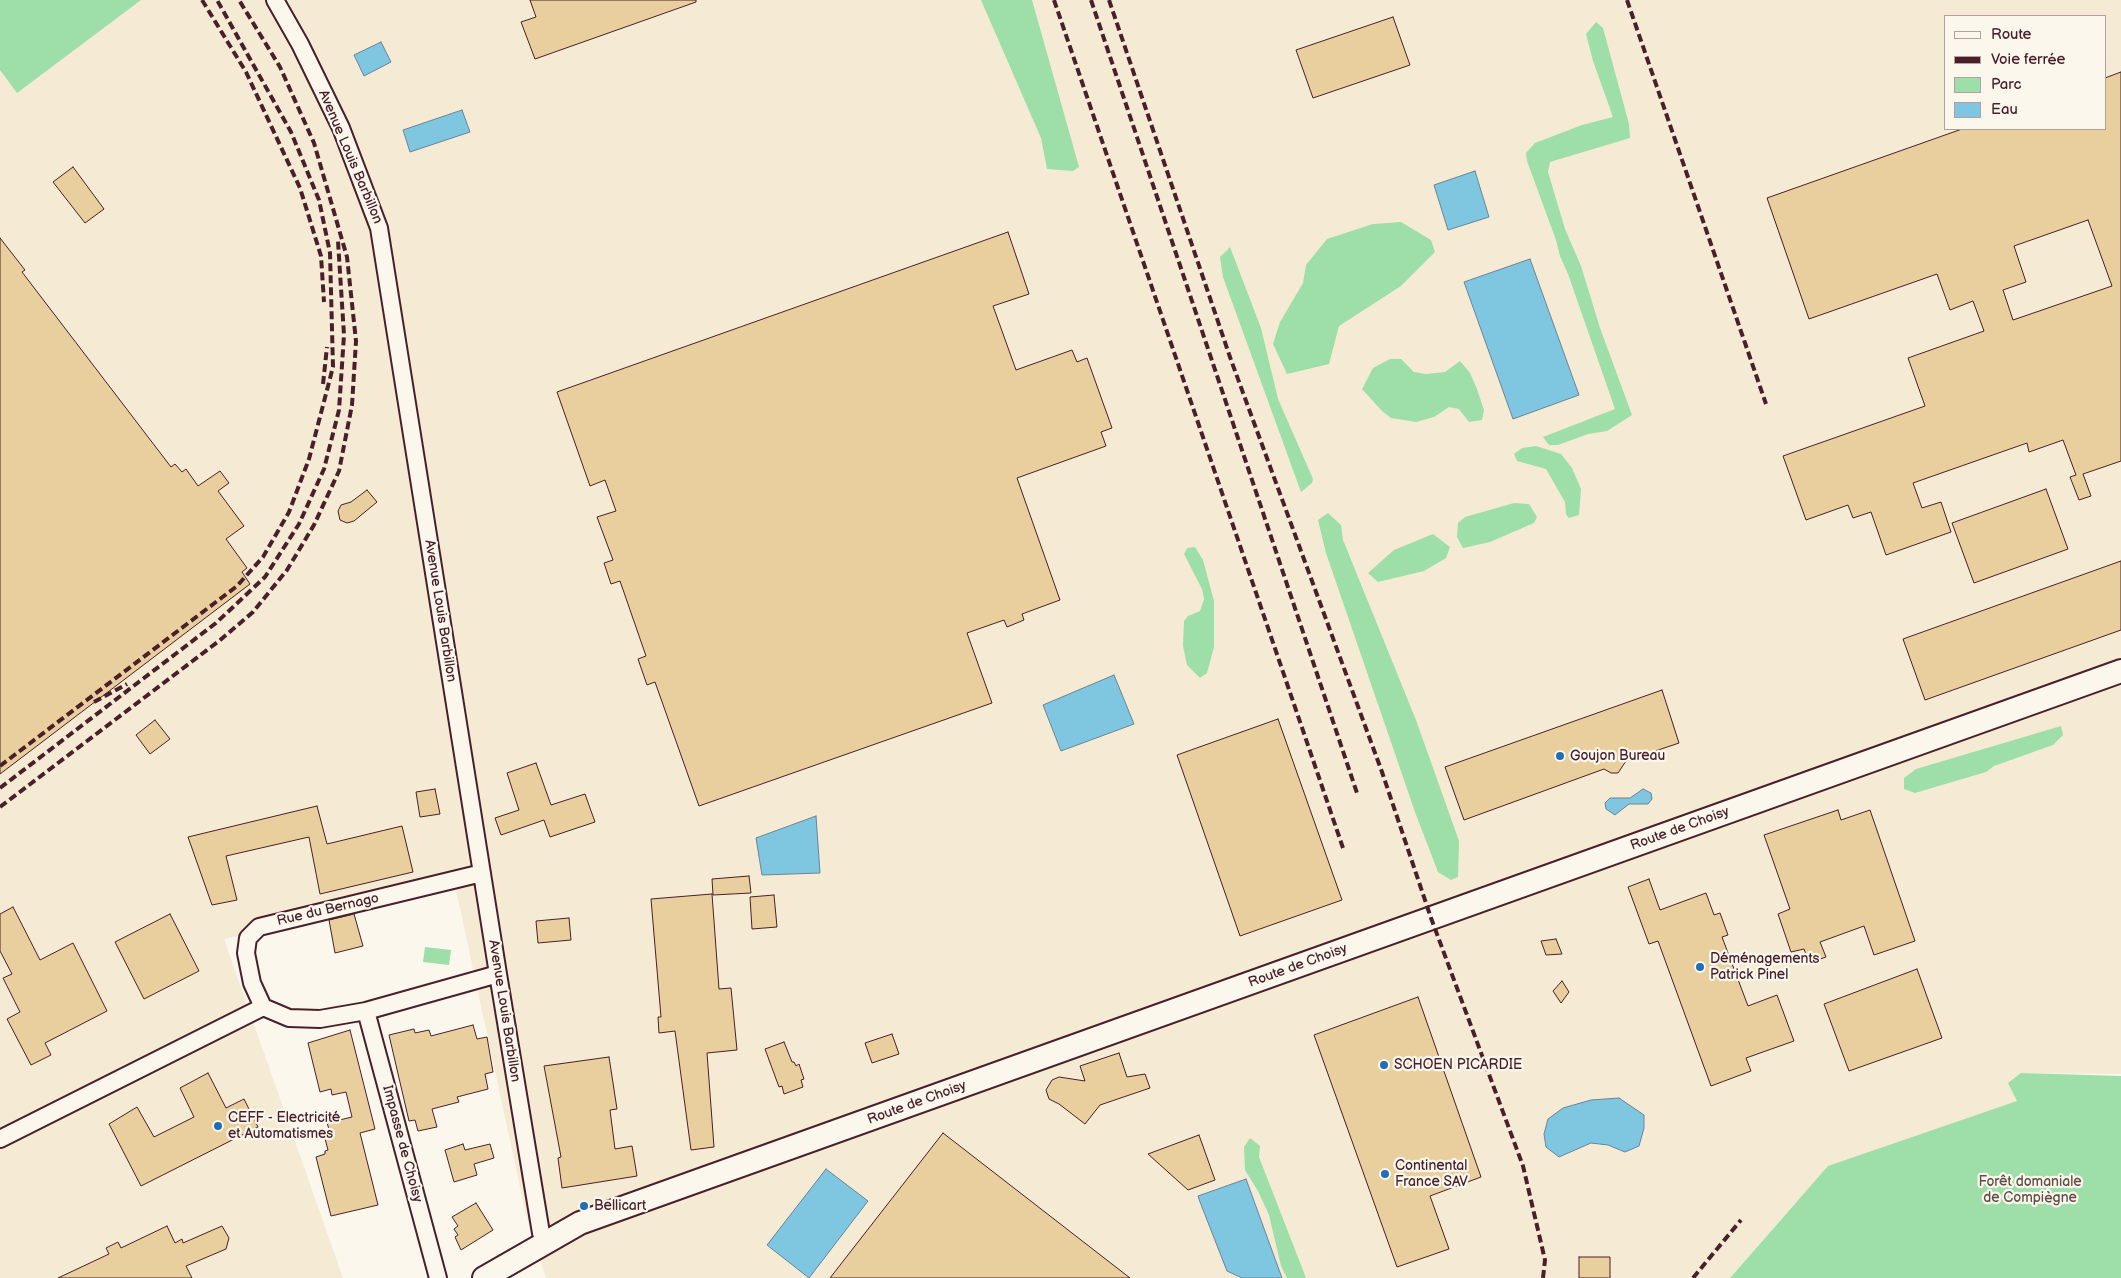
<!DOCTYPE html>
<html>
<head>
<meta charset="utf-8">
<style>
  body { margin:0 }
  #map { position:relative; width:2121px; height:1278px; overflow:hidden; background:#fbf7ec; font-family:"Balsamiq Sans",sans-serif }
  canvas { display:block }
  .legend { position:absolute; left:1944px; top:15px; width:162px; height:115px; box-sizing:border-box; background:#fbf7ec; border:1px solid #b4a19f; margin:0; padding:6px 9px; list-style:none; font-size:15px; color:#4a1f2b }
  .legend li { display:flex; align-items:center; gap:10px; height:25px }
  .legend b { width:25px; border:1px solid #b4a19f }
</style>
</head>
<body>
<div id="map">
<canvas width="2121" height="1278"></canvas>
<ul class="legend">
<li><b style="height:6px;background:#fbf7ec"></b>Route</li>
<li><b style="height:6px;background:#4a1f2b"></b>Voie ferrée</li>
<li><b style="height:14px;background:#9ddea9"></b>Parc</li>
<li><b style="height:14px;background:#7fc7e0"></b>Eau</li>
</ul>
</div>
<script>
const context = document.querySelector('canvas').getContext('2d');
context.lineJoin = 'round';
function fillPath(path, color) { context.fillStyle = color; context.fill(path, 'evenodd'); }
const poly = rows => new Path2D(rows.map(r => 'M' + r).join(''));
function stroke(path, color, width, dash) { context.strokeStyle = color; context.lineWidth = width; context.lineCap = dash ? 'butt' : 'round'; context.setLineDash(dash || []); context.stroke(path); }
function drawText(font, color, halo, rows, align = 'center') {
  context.font = font + ' "Balsamiq Sans",sans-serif'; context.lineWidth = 4.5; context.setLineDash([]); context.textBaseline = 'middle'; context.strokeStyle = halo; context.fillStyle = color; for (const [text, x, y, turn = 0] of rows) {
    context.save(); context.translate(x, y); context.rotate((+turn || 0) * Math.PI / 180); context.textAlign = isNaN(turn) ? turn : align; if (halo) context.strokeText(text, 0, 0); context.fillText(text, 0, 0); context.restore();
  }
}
fillPath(poly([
  [0,0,2121,0,2121,1074,2021,1073,2017,1101,1795,1203,1730,1278,546,1278,526,1215,456,890,224,939,343,1278,0,1278],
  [1945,16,2105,16,2105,129,1945,129]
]), '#f5ebd4');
fillPath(poly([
  [0,0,141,0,17,93,0,70],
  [981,0,1032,0,1079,167,1073,171,1047,169,1041,138],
  [1596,22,1603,28,1629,124,1630,138,1550,162,1548,172,1565,229,1581,266,1600,328,1632,415,1607,431,1588,434,1558,445,1549,445,1543,437,1615,409,1568,274,1560,256,1556,240,1527,161,1526,153,1535,143,1582,125,1613,117,1593,61,1586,34],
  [1401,222,1431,240,1435,252,1401,286,1339,326,1329,364,1287,374,1273,344,1280,322,1303,283,1306,265,1327,239,1373,224],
  [1230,247,1261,328,1278,399,1313,479,1312,483,1301,492,1223,277,1220,257],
  [1390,359,1401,359,1414,372,1426,374,1445,372,1460,361,1470,373,1477,389,1484,410,1482,420,1469,422,1459,409,1449,407,1434,417,1416,422,1391,418,1382,411,1362,389,1373,368],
  [1536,446,1561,454,1572,468,1581,489,1579,515,1569,518,1566,514,1565,502,1546,469,1517,461,1514,454,1522,448],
  [1514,503,1529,504,1537,517,1534,523,1490,542,1463,548,1457,537,1458,523,1465,517],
  [1328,513,1341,525,1343,540,1416,720,1459,841,1458,877,1451,880,1438,872,1415,812,1326,553,1318,520],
  [1433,534,1450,547,1446,558,1424,571,1378,582,1368,573,1394,550],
  [1195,547,1203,560,1214,601,1214,647,1207,673,1200,678,1187,665,1183,646,1184,621,1188,616,1200,611,1204,599,1202,589,1184,554,1187,548],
  [2061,726,2063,735,2053,745,1994,766,1986,772,1915,793,1904,789,1904,778,1916,769],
  [425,947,451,950,449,965,423,962],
  [2021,1073,2121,1076,2121,1278,1730,1278,1828,1166,2017,1101,2008,1083],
  [1250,1138,1260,1146,1259,1157,1306,1278,1287,1278,1281,1266,1269,1215,1258,1191,1245,1170,1244,1147]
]), '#9ddea9');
const water = poly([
  [381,42,391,62,364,76,354,55,381,42],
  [462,110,470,132,410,152,403,130,462,110],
  [1475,171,1489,217,1448,230,1434,185,1475,171],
  [1530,259,1579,395,1513,419,1464,282,1530,259],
  [1114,675,1134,724,1061,751,1043,705,1114,675],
  [1643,789,1651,793,1652,799,1648,804,1629,804,1615,815,1606,809,1605,803,1610,798,1630,798,1643,789],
  [816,816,820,873,762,875,756,838,816,816],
  [1619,1098,1644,1115,1644,1128,1639,1146,1625,1152,1608,1145,1591,1143,1559,1157,1546,1147,1544,1134,1548,1119,1563,1108,1591,1100,1619,1098],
  [826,1169,868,1201,809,1278,767,1245,826,1169],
  [1246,1179,1282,1278,1242,1278,1227,1271,1200,1202,1198,1196,1246,1179]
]);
fillPath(water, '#7fc7e0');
stroke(water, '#6a8498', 1);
const building = poly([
  [530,0,696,0,696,2,535,59,521,22,536,17,530,0],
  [1393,17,1410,65,1313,98,1296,50,1393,17],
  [2121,72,2121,461,2083,474,2091,496,2079,500,2070,477,2076,475,2063,440,2029,452,2027,443,1913,483,1922,508,1941,502,1951,532,1886,555,1871,512,1853,518,1848,505,1806,520,1783,456,1925,406,1908,358,1984,331,1973,301,1950,310,1937,274,1809,319,1767,198,1962,129,2105,129,2105,78,2121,72],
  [2088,220,2112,286,2013,320,2003,290,2026,282,2014,246,2088,220],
  [73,167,104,209,85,223,53,182,73,167],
  [1008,232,1029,294,993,306,1016,370,1072,350,1077,362,1087,358,1112,428,1101,432,1106,446,1017,478,1060,600,1022,614,1024,620,1007,627,1004,620,967,633,992,703,699,806,655,682,647,685,638,659,646,656,620,581,611,584,604,563,613,560,597,517,616,511,605,480,590,486,557,392,1008,232],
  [0,238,25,270,22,272,171,467,175,464,182,472,186,469,198,486,220,471,229,483,218,491,244,526,226,539,247,568,242,572,250,584,0,774,0,238],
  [2046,489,2068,549,1974,583,1952,523,2046,489],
  [367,490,377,502,354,521,347,523,340,520,338,511,341,505,351,502,367,490],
  [2121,561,2121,630,1925,700,1903,639,2121,561],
  [1662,690,1679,743,1626,761,1618,773,1611,773,1604,769,1464,820,1445,767,1662,690],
  [1278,719,1342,900,1240,936,1177,755,1278,719],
  [155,720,170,739,150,754,136,735,155,720],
  [536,763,551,805,585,794,595,822,550,837,544,820,501,835,495,818,519,810,507,773,536,763],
  [435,789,440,814,420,817,416,792,435,789],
  [317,806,327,844,402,826,413,872,320,894,309,837,226,856,237,900,212,905,188,837,317,806],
  [1838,810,1841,820,1870,810,1915,941,1874,955,1864,926,1820,942,1826,957,1809,963,1804,949,1791,952,1778,914,1790,909,1764,835,1838,810],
  [749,876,751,893,713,895,712,879,749,876],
  [1649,879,1660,910,1706,893,1714,915,1720,913,1728,935,1722,937,1748,1006,1777,995,1794,1041,1746,1058,1751,1071,1711,1086,1658,941,1649,944,1628,887,1649,879],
  [712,894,719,989,731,988,737,1050,707,1053,714,1147,691,1150,675,1031,659,1033,658,1017,661,1017,651,899,712,894],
  [774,895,777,927,752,929,750,897,774,895],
  [13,907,40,960,73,943,107,1011,45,1043,51,1055,31,1065,7,1019,20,1012,3,978,12,974,0,951,0,914,13,907],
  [170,914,199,971,144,999,115,942,170,914],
  [354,914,363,946,335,953,329,920,354,914],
  [569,918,571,940,538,943,536,921,569,918],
  [1556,939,1562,954,1546,955,1541,941,1556,939],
  [1917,969,1942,1038,1849,1071,1824,1004,1917,969],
  [1562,981,1569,992,1561,1003,1553,991,1562,981],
  [1418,997,1481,1177,1430,1196,1449,1249,1397,1267,1314,1035,1418,997],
  [473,1025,477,1039,487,1037,493,1072,485,1074,488,1089,457,1097,459,1102,432,1109,437,1127,418,1131,415,1120,409,1121,389,1035,414,1029,415,1033,429,1030,431,1036,473,1025],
  [350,1030,375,1129,360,1133,378,1205,331,1216,316,1157,325,1154,325,1151,328,1150,323,1131,329,1129,327,1123,352,1117,346,1092,332,1095,331,1089,320,1092,308,1043,350,1030],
  [892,1034,899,1054,872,1063,865,1043,892,1034],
  [784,1042,792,1062,794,1062,796,1066,799,1064,804,1079,801,1080,803,1087,784,1094,782,1086,779,1087,765,1049,784,1042],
  [1119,1053,1127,1077,1145,1074,1150,1088,1100,1105,1085,1124,1059,1104,1049,1099,1046,1090,1052,1080,1059,1077,1085,1081,1080,1066,1119,1053],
  [609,1057,617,1109,610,1110,615,1149,632,1146,637,1176,562,1188,558,1158,561,1157,544,1066,609,1057],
  [208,1073,226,1108,244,1099,258,1127,141,1186,109,1124,137,1107,154,1137,194,1117,180,1088,208,1073],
  [943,1133,1130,1278,830,1278,943,1133],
  [1199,1135,1215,1180,1188,1190,1148,1154,1199,1135],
  [463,1144,465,1150,490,1144,494,1158,474,1164,477,1175,454,1182,445,1150,463,1144],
  [476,1203,493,1230,461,1250,455,1237,458,1235,454,1229,458,1226,452,1217,476,1203],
  [167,1226,175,1243,182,1239,183,1243,222,1226,229,1238,226,1249,186,1266,192,1278,58,1278,109,1254,106,1248,118,1242,121,1248,167,1226],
  [1579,1257,1610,1257,1610,1278,1579,1278,1579,1257]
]);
fillPath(building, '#e8cf9d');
stroke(building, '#4a1f2b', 1);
const street = poly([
  [275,0,300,44,341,128,379,228,498,974,541,1233,545,1241],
  [263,1007,252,983,246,953,248,938,259,927,482,873],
  [366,1011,438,1278],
  [0,1139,263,1007,289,1018,320,1019,366,1011,498,974]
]);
const secondary = poly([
  [484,1278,580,1223,2121,671]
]);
stroke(street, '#4a1f2b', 20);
stroke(secondary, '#4a1f2b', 26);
stroke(street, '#fbf7ec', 16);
stroke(secondary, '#fbf7ec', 22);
stroke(poly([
  [202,0,246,72,300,188,321,256,324,302],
  [1054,0,1343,848],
  [1091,0,1358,796],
  [1109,0,1231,360,1382,772,1431,918,1523,1166,1545,1260,1543,1278],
  [1627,0,1766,404],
  [323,384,327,347],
  [94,702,127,684],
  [0,766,237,586,263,557,289,512,309,459,333,367,330,253,319,200,291,132,217,0],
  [0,788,216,623,265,577,299,524,324,469,339,410,344,335,338,241],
  [0,807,219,641,253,612,287,570,314,525,339,471,352,405,356,341,347,257,314,143,280,67,239,0],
  [1693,1278,1741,1220]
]), '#4a1f2b', 4, [8, 4]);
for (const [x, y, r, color] of [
  [1560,756,5,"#1f6fb2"],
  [1700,967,5,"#1f6fb2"],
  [1384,1065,5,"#1f6fb2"],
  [218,1126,5,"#1f6fb2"],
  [1385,1174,5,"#1f6fb2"],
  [584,1206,5,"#1f6fb2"]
]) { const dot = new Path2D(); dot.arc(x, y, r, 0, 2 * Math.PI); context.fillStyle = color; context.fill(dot); stroke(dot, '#fbf7ec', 2); }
drawText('14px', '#4a1f2b', '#fbf7ec', [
  ["Avenue Louis Barbillon",350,157,67],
  ["Avenue Louis Barbillon",440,611,81],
  ["Route de Choisy",1680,829,-20],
  ["Rue du Bernago",328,910,-13],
  ["Route de Choisy",1298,966,-20],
  ["Avenue Louis Barbillon",504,1011,81],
  ["Route de Choisy",917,1103,-20],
  ["Impasse de Choisy",402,1144,75]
]);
drawText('14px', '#4a1f2b', '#fbf7ec', [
  ["Goujon Bureau",1570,756],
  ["Déménagements",1710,959],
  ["Patrick Pinel",1710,975],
  ["SCHOEN PICARDIE",1394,1065],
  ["CEFF - Electricité",228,1118],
  ["et Automatismes",228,1134],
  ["Continental",1395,1166],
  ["France SAV",1395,1182],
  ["Bellicart",594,1206]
], 'left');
drawText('14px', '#5f4f4a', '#fbf7ec', [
  ["Forêt domaniale",2030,1182],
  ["de Compiègne",2030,1198]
]);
</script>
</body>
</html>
